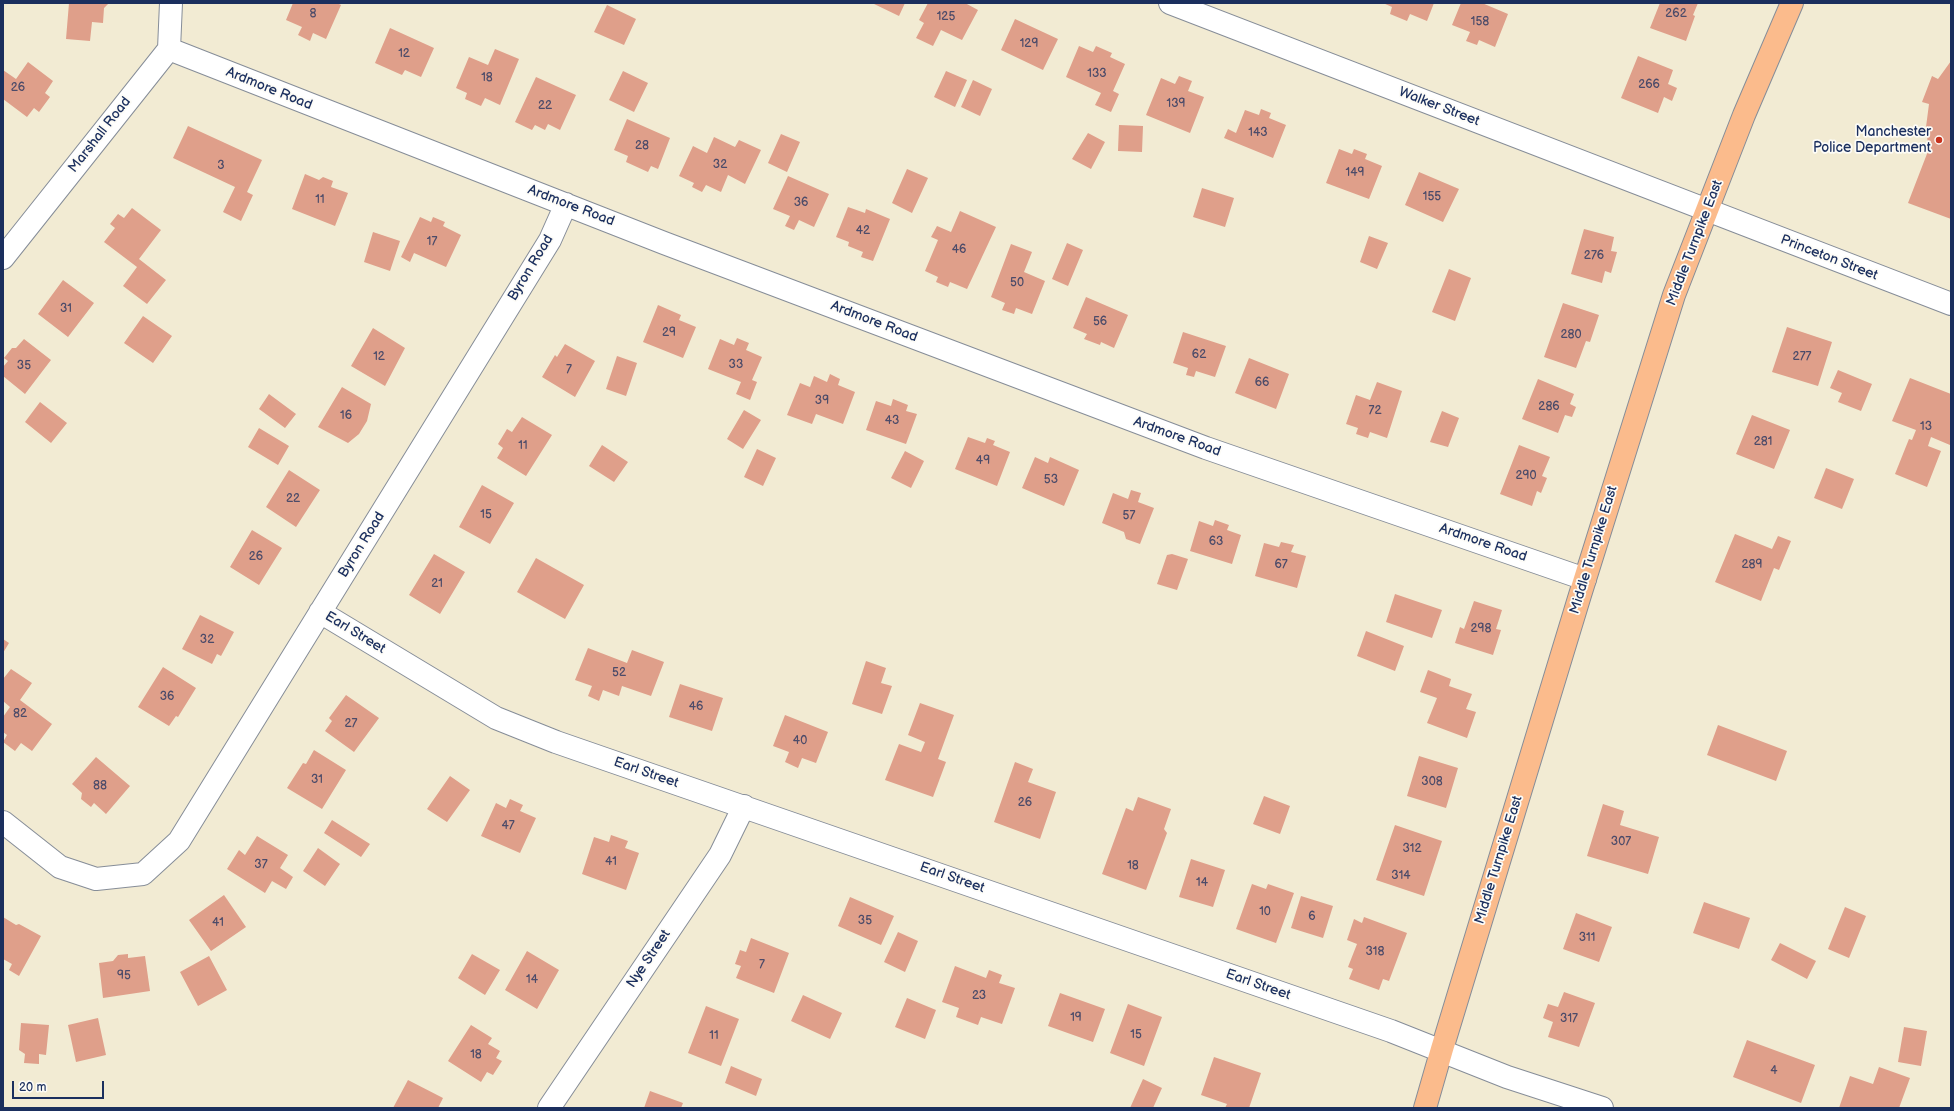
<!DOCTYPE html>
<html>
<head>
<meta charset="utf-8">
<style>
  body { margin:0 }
  #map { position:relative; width:1954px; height:1111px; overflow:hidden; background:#f2ebd3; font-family:"Balsamiq Sans",sans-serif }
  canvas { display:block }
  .frame { position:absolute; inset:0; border:4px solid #1b2f5e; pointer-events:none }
  .scale { position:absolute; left:12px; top:1081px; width:92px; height:18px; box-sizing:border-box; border:2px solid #1b2f5e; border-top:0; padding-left:5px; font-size:12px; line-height:14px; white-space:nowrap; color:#1b2f5e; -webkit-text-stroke:3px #fdfcf7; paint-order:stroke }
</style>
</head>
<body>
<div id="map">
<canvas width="1954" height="1111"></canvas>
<div class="frame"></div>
<div class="scale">20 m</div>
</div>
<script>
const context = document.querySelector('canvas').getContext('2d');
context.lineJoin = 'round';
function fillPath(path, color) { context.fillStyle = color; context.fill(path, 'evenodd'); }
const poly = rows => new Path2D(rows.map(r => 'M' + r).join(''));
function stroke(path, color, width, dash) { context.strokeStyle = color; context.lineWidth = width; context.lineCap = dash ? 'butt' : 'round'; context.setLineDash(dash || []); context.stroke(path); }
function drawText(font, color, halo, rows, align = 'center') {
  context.font = font + ' "Balsamiq Sans",sans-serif'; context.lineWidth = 3.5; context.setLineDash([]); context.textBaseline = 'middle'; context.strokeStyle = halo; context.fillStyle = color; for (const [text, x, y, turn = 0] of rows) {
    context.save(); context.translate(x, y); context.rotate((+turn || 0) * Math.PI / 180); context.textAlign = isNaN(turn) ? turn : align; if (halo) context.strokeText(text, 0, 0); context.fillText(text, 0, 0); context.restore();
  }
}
fillPath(poly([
  [69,3,109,3,104,8,103,23,92,22,90,41,66,39],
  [293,3,337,3,341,5,326,39,313,33,310,41,298,35,302,27,286,20],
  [872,3,905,3,899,16],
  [928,3,965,3,978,10,962,40,941,30,933,46,916,38,924,23,919,20],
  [1383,3,1434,3,1427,21,1410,14,1407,21,1390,14,1392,7],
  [1461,3,1482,3,1508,14,1495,47,1479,40,1477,45,1466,41,1470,32,1452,25],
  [1660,3,1698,3,1693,15,1695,16,1686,41,1650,28],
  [607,5,636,19,624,45,594,32],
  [1015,19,1058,39,1043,70,1001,50],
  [390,28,434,48,421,77,405,70,402,75,375,63],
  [1079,46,1093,52,1096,46,1112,53,1110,57,1125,64,1113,91,1119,94,1111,112,1095,105,1101,93,1066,77],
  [495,49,519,59,500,105,485,98,481,106,465,99,467,93,456,88,469,57,488,65],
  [1638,56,1673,70,1668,84,1677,88,1672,101,1664,97,1658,113,1621,98],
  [1951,61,1951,219,1908,203,1930,146,1928,145,1926,127,1929,104,1922,102,1932,76,1938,79],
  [28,62,53,81,45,93,50,97,39,112,34,108,27,117,3,99,3,70,16,79],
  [623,71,648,83,634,112,609,100],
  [946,71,967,80,955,107,934,97],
  [1179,76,1192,81,1188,91,1204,97,1190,133,1146,115,1161,78,1175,84],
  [536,77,576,95,560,130,548,124,545,130,535,125,532,130,515,122],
  [973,80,992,89,980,116,961,107],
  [1261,109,1271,113,1269,118,1286,125,1273,158,1224,138,1228,129,1236,133,1245,110,1259,115],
  [627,119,670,138,658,169,651,166,648,172,626,162,628,156,614,150],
  [1119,125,1143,126,1142,152,1118,151],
  [188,126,262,160,247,192,253,195,241,221,223,212,235,187,173,158],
  [1088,133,1105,142,1091,169,1072,159],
  [781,134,800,142,787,172,768,163],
  [714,137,735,147,739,140,761,150,745,184,728,175,721,192,706,185,702,192,692,187,694,183,679,176,693,146,707,153],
  [1339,149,1352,154,1354,149,1367,154,1365,159,1382,166,1369,199,1326,183],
  [907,169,928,178,912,213,892,203],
  [1419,172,1459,189,1443,222,1405,205],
  [305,174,319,180,323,177,333,181,331,187,348,193,335,226,292,209],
  [788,176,829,194,814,227,799,220,794,230,785,226,790,216,773,209],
  [1202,188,1234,198,1225,227,1193,217],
  [848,207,865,213,866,209,890,219,873,261,861,257,863,252,848,246,849,242,836,237],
  [132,208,161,230,139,259,166,280,147,304,123,286,137,267,104,242,115,228,110,224,118,214,124,218],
  [960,211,996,227,967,289,950,282,948,287,936,282,938,277,925,271,938,240,931,237,937,226,951,232],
  [420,217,431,222,433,217,445,222,443,226,461,235,446,267,414,253,410,262,401,257],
  [1584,229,1614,237,1611,251,1617,252,1611,273,1605,271,1602,283,1571,274],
  [373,232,400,241,390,271,364,262],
  [1369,236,1388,243,1377,269,1360,262],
  [1067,243,1083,250,1068,286,1052,279],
  [1011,244,1032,252,1024,272,1045,281,1032,314,1016,308,1014,314,1002,310,1005,303,991,297],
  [1449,269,1471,278,1455,321,1432,312],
  [63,280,94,303,68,337,38,314],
  [1086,297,1128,315,1114,348,1101,342,1100,345,1084,339,1087,334,1073,328],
  [1563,303,1599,315,1590,342,1586,341,1576,368,1544,357],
  [658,305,681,315,679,320,696,327,683,358,643,342],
  [143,316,172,336,153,363,124,343],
  [1787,327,1832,342,1818,386,1772,372],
  [373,328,405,348,385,386,351,366],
  [1183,332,1226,346,1215,377,1196,371,1194,377,1186,375,1188,368,1173,363],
  [737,338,749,343,746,350,762,357,752,380,757,382,750,400,736,394,741,382,708,369,720,339,734,345],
  [24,339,51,360,25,394,3,376,3,367,8,361,4,358,12,348,16,348],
  [565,344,595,361,575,397,542,377,555,355,557,357],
  [617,356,637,363,626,396,606,389],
  [1249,358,1289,374,1276,409,1235,393],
  [1838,370,1872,384,1861,411,1838,402,1842,393,1830,388],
  [830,374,840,379,838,385,855,392,843,424,816,414,812,424,787,415,800,383,810,387,814,376,827,382],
  [1910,378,1951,394,1951,442,1950,445,1931,437,1928,446,1941,451,1927,487,1895,474,1909,439,1912,440,1916,430,1892,421],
  [1538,379,1574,394,1570,404,1576,407,1572,417,1565,415,1558,433,1522,419],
  [1377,382,1402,391,1387,438,1370,432,1368,438,1356,434,1358,428,1346,424,1356,395,1370,400],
  [342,387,371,404,367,421,359,434,348,443,318,427],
  [269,394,296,414,285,428,259,409],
  [893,399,908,405,906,411,917,414,906,444,866,430,876,401,891,406],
  [40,402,67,423,51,443,25,422],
  [744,410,761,420,743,449,727,439],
  [1442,411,1459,418,1448,447,1430,442],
  [1752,415,1790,430,1774,469,1736,454],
  [522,417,552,435,526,476,497,458,503,448,498,444,507,429,512,432],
  [259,428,289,446,278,465,248,447],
  [968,437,985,443,987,438,995,441,993,445,1010,452,997,486,955,469],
  [602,445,628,462,614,482,589,466],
  [1519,445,1550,457,1542,476,1547,478,1541,493,1537,491,1532,506,1500,494],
  [757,449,776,458,763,486,744,477],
  [905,451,924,461,911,488,891,478],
  [1035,457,1048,463,1050,457,1079,470,1064,506,1022,488],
  [1826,468,1854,479,1842,509,1814,498],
  [289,470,320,490,296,527,266,507],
  [482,485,514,503,490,544,459,527],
  [1131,490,1141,493,1138,502,1154,508,1140,544,1126,539,1124,532,1102,523,1113,493,1128,499],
  [1215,520,1229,525,1227,530,1241,535,1232,564,1190,551,1199,521,1213,526],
  [252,530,282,548,259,585,230,567],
  [1735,534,1772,549,1778,536,1791,541,1779,570,1774,568,1761,601,1715,582],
  [1281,542,1294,545,1291,552,1306,556,1297,588,1255,576,1264,543,1279,547],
  [434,554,465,572,440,614,409,595],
  [1172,554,1188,559,1177,590,1157,584,1167,555],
  [536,558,584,585,565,619,517,592],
  [1395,594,1442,610,1432,638,1386,622],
  [1474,601,1502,610,1496,629,1501,630,1493,655,1455,643,1460,627,1464,629],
  [200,615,234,632,221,656,217,654,212,664,182,649],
  [1366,631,1404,646,1395,671,1357,656],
  [3,639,9,643,3,653],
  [588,648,627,663,632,650,664,662,651,696,622,686,619,696,603,690,599,701,588,696,592,686,575,680],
  [866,661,886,668,881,683,892,686,882,714,852,704],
  [163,667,196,688,178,717,176,716,169,726,138,707],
  [11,669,32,683,20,700,52,724,32,751,21,743,15,751,3,742,7,735,3,732,3,717,10,707,3,701,3,679],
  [1428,670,1451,679,1449,686,1472,694,1466,709,1476,712,1467,738,1427,723,1437,698,1420,692],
  [680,684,723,698,712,731,669,717],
  [346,695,379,718,354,752,325,731,332,721,329,718],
  [920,703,954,715,938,759,946,762,933,797,885,780,899,744,921,752,925,742,908,735],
  [785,715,828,732,816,763,802,758,798,768,785,762,789,752,773,746],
  [1718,725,1787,751,1776,781,1707,755],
  [314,750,346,770,322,809,287,788,303,763,306,764],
  [1419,756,1458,768,1446,808,1407,796],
  [96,757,130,786,106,814,94,803,91,807,81,799,82,793,72,784],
  [1015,762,1033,769,1028,782,1056,792,1040,839,994,822],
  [450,776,470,790,447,822,427,809],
  [1264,796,1290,806,1280,834,1253,824],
  [1138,797,1171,809,1164,829,1167,833,1146,890,1102,874,1126,808,1133,811],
  [510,799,523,805,520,811,536,818,520,853,481,836,496,803,506,808],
  [1603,804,1624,811,1620,825,1659,837,1648,874,1587,856],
  [332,820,370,844,361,857,324,833],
  [1395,825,1442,841,1424,896,1376,880],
  [611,835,628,841,625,848,639,853,626,890,582,874,594,837,609,842],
  [257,836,288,855,280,868,293,877,286,889,272,881,265,893,227,869,239,850,245,855],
  [318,848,340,864,325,886,303,871],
  [1191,859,1225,870,1213,907,1179,897],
  [1252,884,1266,889,1268,884,1294,893,1276,943,1236,929],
  [224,895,246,927,211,951,189,920],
  [1301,896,1333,906,1323,938,1291,928],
  [850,897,894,916,881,945,838,926],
  [1704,902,1750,918,1739,949,1693,933],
  [1845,907,1866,916,1849,958,1828,949],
  [1576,913,1612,927,1599,962,1563,949],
  [3,917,16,925,19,924,41,936,19,976,9,970,12,964,3,959],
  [1364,917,1407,933,1389,981,1383,979,1379,990,1349,979,1353,969,1348,967,1357,944,1347,940,1354,919,1362,923],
  [898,932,918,941,905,972,884,962],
  [751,938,789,953,774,993,736,978,741,966,735,964,740,950,746,952],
  [1780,943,1816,961,1807,979,1771,960],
  [527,951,559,970,537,1009,505,990],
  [128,954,128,958,145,956,150,991,103,998,99,963,113,961,118,955],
  [472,954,500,970,485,995,458,978],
  [209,956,227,990,198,1006,180,972],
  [955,966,986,978,989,970,1002,975,999,983,1015,988,1002,1024,981,1017,978,1025,956,1017,959,1008,942,1002],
  [1564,992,1595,1003,1579,1047,1548,1037,1553,1022,1543,1018,1548,1004,1558,1007],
  [1060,993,1105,1009,1093,1042,1048,1026],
  [803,995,842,1013,830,1039,791,1021],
  [907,998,936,1010,925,1039,895,1027],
  [1128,1004,1162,1017,1144,1066,1110,1053],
  [706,1006,739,1019,721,1066,688,1053],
  [98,1018,106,1055,76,1062,68,1025],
  [21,1023,49,1025,46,1055,39,1054,39,1064,24,1063,25,1054,19,1050],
  [471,1025,492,1038,488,1044,500,1051,496,1058,502,1061,493,1075,487,1072,481,1082,448,1061],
  [1904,1027,1927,1031,1921,1066,1898,1062],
  [1747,1040,1815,1065,1801,1103,1733,1077],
  [1214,1057,1261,1073,1249,1108,1225,1108,1227,1104,1201,1095],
  [731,1066,762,1079,756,1096,725,1083],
  [1879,1067,1910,1078,1899,1108,1839,1108,1850,1076,1873,1084],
  [1143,1079,1162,1088,1153,1108,1130,1108],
  [408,1080,443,1098,438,1108,393,1108],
  [650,1091,683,1103,681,1108,644,1108]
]), '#df9f8a');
const minor = poly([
  [1170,3,1951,304],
  [169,49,664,243,1206,448,1585,579],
  [3,258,169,49,171,3],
  [320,612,496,718,556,742,1391,1031,1507,1077,1602,1108],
  [3,822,60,867,96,879,143,874,179,841,550,240,566,204],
  [549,1108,720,855,744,806]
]);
const major = poly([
  [1425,1108,1442,1049,1580,595,1674,295,1744,115,1792,3]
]);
stroke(minor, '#868d98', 24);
stroke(major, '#868d98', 24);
stroke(minor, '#fff', 22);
stroke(major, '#fbbb8c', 22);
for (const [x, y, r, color] of [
  [1939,140,4,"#c8321e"]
]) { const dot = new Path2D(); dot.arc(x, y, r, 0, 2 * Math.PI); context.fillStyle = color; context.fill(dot); stroke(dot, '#fdfcf7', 1.5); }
drawText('12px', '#4c4b69', null, [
  ["8",313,14],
  ["262",1676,14],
  ["125",946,17],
  ["158",1480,22],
  ["129",1029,44],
  ["12",404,54],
  ["133",1097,74],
  ["18",487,78],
  ["266",1649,85],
  ["26",18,88],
  ["139",1176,104],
  ["22",545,106],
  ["143",1258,133],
  ["28",642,146],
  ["32",720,165],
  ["3",221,166],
  ["149",1355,173],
  ["155",1432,197],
  ["11",320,200],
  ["36",801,203],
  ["42",863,231],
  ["17",432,242],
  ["46",959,250],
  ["276",1594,256],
  ["50",1017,283],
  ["31",66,309],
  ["56",1100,322],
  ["29",669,333],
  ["280",1571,335],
  ["62",1199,355],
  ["12",379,357],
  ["277",1802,357],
  ["33",736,365],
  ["35",24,366],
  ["7",569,370],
  ["66",1262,383],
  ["39",822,401],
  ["286",1549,407],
  ["72",1375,411],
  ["16",346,416],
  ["43",892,421],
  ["13",1926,427],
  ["281",1763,442],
  ["11",523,446],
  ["49",983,461],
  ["290",1526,476],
  ["53",1051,480],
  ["22",293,499],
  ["15",486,515],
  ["57",1129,516],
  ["63",1216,542],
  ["26",256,557],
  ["67",1281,565],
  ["289",1752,565],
  ["21",437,584],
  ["298",1481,629],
  ["32",207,640],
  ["52",619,673],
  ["36",167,697],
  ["46",696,707],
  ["82",20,714],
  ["27",351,724],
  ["40",800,741],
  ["31",317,780],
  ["308",1432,782],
  ["88",100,786],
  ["26",1025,803],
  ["47",508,826],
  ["307",1621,842],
  ["312",1412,849],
  ["41",611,862],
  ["37",261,865],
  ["18",1133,866],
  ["314",1401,876],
  ["14",1202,883],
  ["10",1265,912],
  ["6",1312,917],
  ["35",865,921],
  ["41",218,923],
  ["311",1587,938],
  ["318",1375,952],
  ["7",762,965],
  ["95",124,976],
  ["14",532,980],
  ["23",979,996],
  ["19",1076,1018],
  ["317",1569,1019],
  ["15",1136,1035],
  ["11",714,1036],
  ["18",476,1055],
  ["4",1774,1071]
]);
drawText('14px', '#1b2f5e', '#fdfcf7', [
  ["Ardmore Road",269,89,22],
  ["Walker Street",1439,107,21],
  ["Marshall Road",100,135,-52],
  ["Ardmore Road",571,206,21],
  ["Middle Turnpike East",1695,243,-69],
  ["Princeton Street",1829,258,21],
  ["Byron Road",531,268,-59],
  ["Ardmore Road",874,322,21],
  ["Ardmore Road",1177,437,20],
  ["Ardmore Road",1483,543,19],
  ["Byron Road",362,545,-58],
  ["Middle Turnpike East",1594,550,-73],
  ["Earl Street",355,633,31],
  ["Earl Street",646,773,19],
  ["Middle Turnpike East",1499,860,-73],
  ["Earl Street",952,878,19],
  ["Nye Street",649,959,-56],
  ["Earl Street",1258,985,19]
]);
drawText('14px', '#1b2f5e', '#fdfcf7', [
  ["Manchester",1931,132],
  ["Police Department",1931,148]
], 'right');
</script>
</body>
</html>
